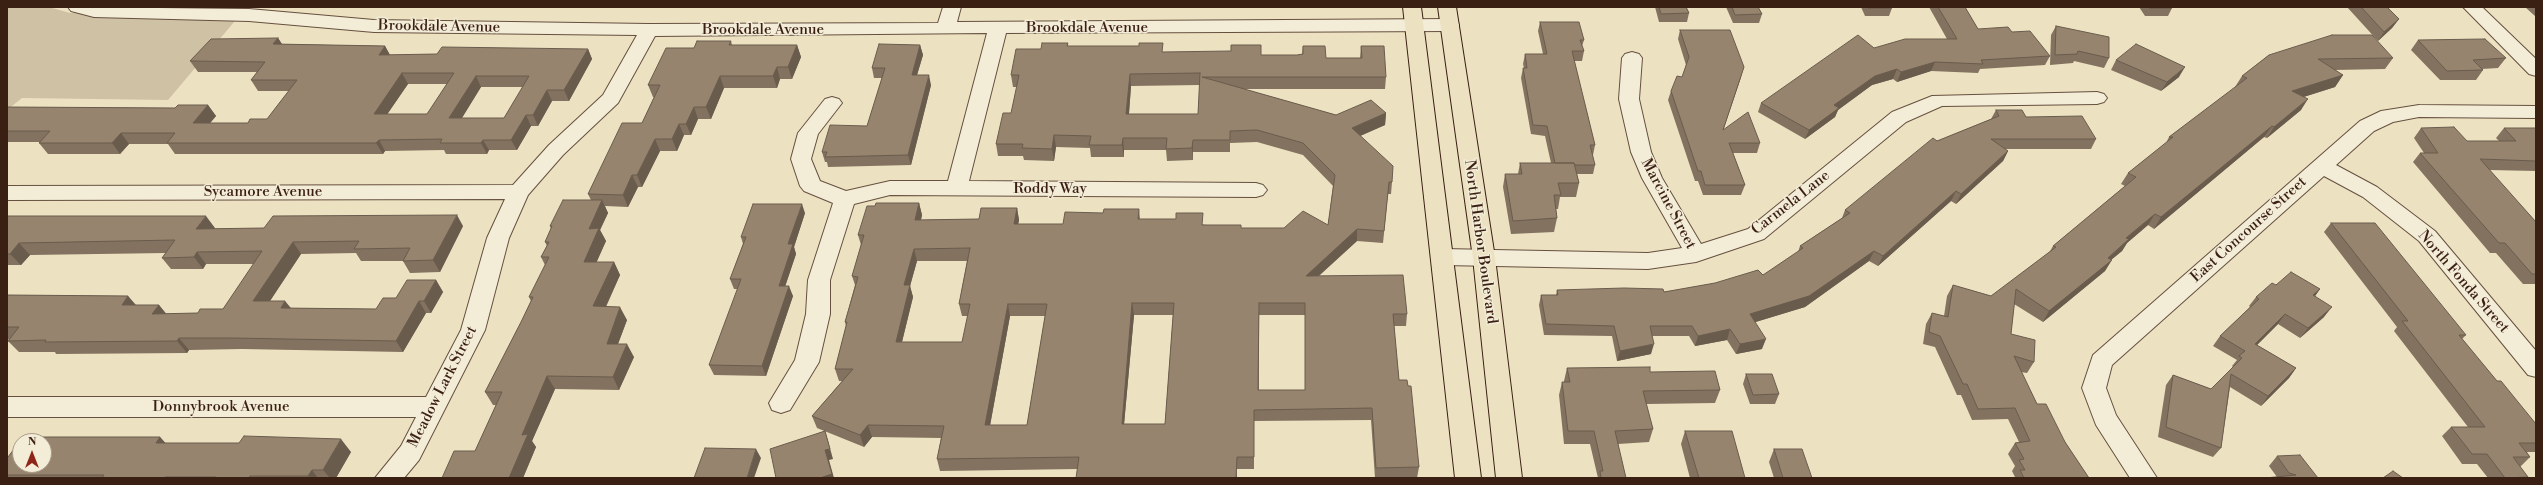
<!DOCTYPE html>
<style>
body{margin:0}
#map{position:relative;width:2543px;height:485px;overflow:hidden;background:#ece2c2;font-family:"Libre Bodoni",serif}
canvas{display:block}
.frame{position:absolute;inset:0;border:8px solid #3a1f13;pointer-events:none}
.north{position:absolute;left:12px;top:433px;width:40px;height:40px;box-sizing:border-box;background:#f3ecd7;border:1px solid #a99a89;border-radius:50%;rotate:0deg;font-size:11px;font-weight:700;line-height:16px;text-align:center;color:#3a1f13}
.north::after{content:'';display:block;margin:auto;width:14px;height:18px;background:#8f2418;clip-path:polygon(50% 0,100% 100%,50% 72%,0 100%)}
</style>
<div id="map">
<canvas width="2543" height="485"></canvas>
<div class="frame"></div>
<div class="north">N</div>
</div>
<script>
const ctx = document.querySelector('canvas').getContext('2d');
ctx.lineJoin = 'round';
function paint(path, color) {
  ctx.fillStyle = color;
  ctx.fill(path, 'evenodd');
}
function shape(rows) {
  const path = new Path2D();
  for (const r of rows) {
    path.moveTo(r[0], r[1]);
    for (let i = 2; i < r.length; i += 2) path.lineTo(r[i], r[i + 1]);
  }
  return path;
}
function stroke(path, color, width, dash) {
  ctx.strokeStyle = color;
  ctx.lineWidth = width;
  ctx.lineCap = dash ? 'butt' : 'round';
  ctx.setLineDash(dash || []);
  ctx.stroke(path);
}
function label(font, color, halo, rows, align = 'center') {
  ctx.font = font + ' "Libre Bodoni",serif';
  ctx.lineWidth = 3;
  ctx.setLineDash([]);
  ctx.textBaseline = 'middle';
  ctx.strokeStyle = halo;
  ctx.fillStyle = color;
  for (const [text, x, y, turn = 0] of rows) {
    ctx.save();
    ctx.translate(x, y);
    ctx.rotate((+turn || 0) * Math.PI / 180);
    ctx.textAlign = isNaN(turn) ? turn : align;
    if (halo) ctx.strokeText(text, 0, 0);
    ctx.fillText(text, 0, 0);
    ctx.restore();
  }
}
paint(shape([
 [7,7,49,7,70,13,240,15,168,100,22,98,7,110]
]), '#cec1a4');
const minor = shape([
 [68,7,249,9,374,20,649,24,938,23,943,7,961,7,957,22,1450,19,1457,21,1459,25,1457,29,1450,31,1006,33,969,181,1256,183,1263,185,1267,190,1263,195,1256,197,890,195,854,204,830,280,830,314,819,362,790,410,781,413,772,410,769,403,795,360,806,314,808,280,833,203,804,191,800,186,791,159,798,133,825,99,832,97,839,99,842,103,818,134,811,159,820,181,846,191,890,181,948,181,987,33,655,36,618,103,563,155,528,195,509,238,485,330,419,460,404,478,375,478,401,446,416,417,7,417,7,397,426,397,461,330,487,238,505,199,7,200,7,186,513,185,549,145,603,95,637,35,374,32,249,21,94,17,71,11,68,7],
 [2463,7,2482,7,2536,59,2536,76,2529,74,2463,7],
 [1632,52,1639,54,1642,58,1639,99,1651,152,1662,178,1701,244,1748,229,1892,112,1932,96,2097,92,2104,94,2107,98,2104,102,2097,104,1942,106,1906,122,1764,239,1696,262,1648,269,1443,265,1435,263,1432,257,1435,251,1443,249,1648,253,1682,248,1642,178,1631,152,1619,99,1622,58,1625,54,1632,52],
 [2419,105,2536,106,2536,118,2419,117,2393,122,2374,131,2336,165,2377,187,2435,231,2536,351,2536,377,2528,375,2419,241,2363,197,2324,176,2112,365,2106,388,2116,415,2157,478,2130,478,2096,425,2082,388,2093,355,2360,121,2381,111,2419,105]
]);
const major = shape([
 [1403,7,1421,7,1481,478,1455,478,1403,7],
 [1438,7,1456,7,1495,258,1522,478,1496,478,1473,258,1438,7]
]);
stroke(minor, '#66503f', 2);
stroke(major, '#3a1f13', 2);
paint(minor, '#f3ecd7');
paint(major, '#ece2c2');
paint(shape([
 [863,7,897,7,897,8,863,8],
 [1655,7,1686,7,1689,13,1687,22,1659,22],
 [1726,7,1758,7,1762,14,1759,23,1733,23],
 [1861,7,1892,7,1892,8,1889,16,1865,16],
 [1929,7,1965,7,1978,29,2012,32,2050,56,2045,65,1980,69,1978,73,1931,71,1897,82,1893,79,1872,85,1838,110,1835,117,1805,139,1758,112,1761,103,1874,48,1947,39],
 [2139,7,2171,7,2172,8,2168,16,2145,16],
 [2347,7,2387,7,2399,19,2392,28,2378,41],
 [2525,7,2536,7,2536,17],
 [1540,22,1584,40,1582,46,1584,51,1582,61,1574,61,1595,145,1593,155,1592,155,1595,165,1593,174,1577,174,1579,183,1576,197,1560,197,1558,209,1556,209,1557,218,1554,232,1511,234,1503,187,1505,174,1518,174,1520,163,1551,163,1545,136,1531,134,1521,78,1523,68,1524,68,1523,64,1525,54,1543,54,1538,31],
 [2056,26,2109,58,2104,68,2074,61,2073,63,2050,65,2051,35],
 [1680,30,1741,77,1723,130,1760,143,1757,153,1733,153,1745,185,1741,195,1703,195,1698,181,1695,181,1668,100,1671,91,1682,77,1686,65,1678,39],
 [278,38,282,44,385,46,390,55,437,54,588,49,592,59,569,101,552,101,538,126,531,126,517,150,489,150,487,154,446,154,444,150,385,151,383,154,175,154,168,144,129,144,120,154,48,154,39,143,39,142,7,142,7,107,175,108,208,105,216,116,210,123,248,123,267,119,289,91,258,91,251,80,257,72,198,72,190,61],
 [408,84,447,84,427,114,387,114],
 [481,87,523,87,504,118,462,118],
 [2418,40,2506,58,2498,68,2482,69,2483,70,2476,80,2440,80,2411,50],
 [731,41,732,45,797,45,801,57,792,79,780,79,777,88,724,88,711,119,698,119,691,135,684,135,677,151,660,151,642,187,638,187,628,207,605,206,608,213,600,230,606,241,596,262,614,262,620,275,606,307,627,320,618,344,634,357,619,390,555,389,532,441,536,447,523,478,442,478,475,451,496,405,493,405,485,392,521,322,531,301,529,297,545,265,541,257,547,246,545,242,551,229,550,226,591,200,588,194,642,123,654,97,653,97,648,85,694,48],
 [1068,43,1068,46,1163,52,1262,55,1297,55,1302,54,1303,46,1326,58,1360,58,1361,46,1386,77,1385,89,1244,89,1336,115,1386,113,1385,125,1360,136,1392,182,1391,194,1388,194,1383,243,1357,241,1319,276,1407,314,1406,326,1394,326,1399,380,1419,467,1417,478,1375,478,1371,420,1254,421,1254,469,1078,469,940,471,937,459,941,438,872,437,864,447,817,428,812,416,842,381,839,381,835,369,846,326,845,322,855,285,852,276,861,245,858,235,875,206,919,203,922,215,921,220,979,219,1017,208,1019,220,1018,224,1063,224,1140,219,1241,228,1284,228,1328,225,1333,186,1303,155,1257,142,1230,143,1230,152,1193,152,1193,160,1167,161,1166,150,1124,150,1124,157,1091,157,1090,148,1056,147,1054,161,1024,160,1023,156,998,156,996,144,1011,113,1017,87,1013,87,1011,75,1041,49],
 [1200,85,1198,114,1129,114,1131,86],
 [917,261,967,261,959,304,962,316,968,316,962,342,902,342,913,297,910,286],
 [1134,315,1173,315,1165,424,1124,424],
 [1259,315,1305,315,1305,390,1259,390],
 [1010,316,1045,316,1027,425,990,425],
 [920,45,923,55,917,75,931,85,911,165,828,167,827,162,825,162,822,152,867,126,882,78,874,78,872,68],
 [2269,55,2393,58,2385,69,2334,70,2343,75,2335,87,2303,97,2301,110,2267,138,2264,137,2154,229,2148,225,2127,243,2122,251,2111,260,2105,271,2043,322,2014,304,2011,334,2034,362,2027,373,2021,372,2037,404,2065,442,2089,478,2015,478,2015,477,2012,471,2015,466,2008,454,2015,443,2019,442,2008,419,1972,420,1961,395,1957,395,1935,347,1923,344,1926,324,1932,313,1944,316,1947,296,1953,285,1991,296,2049,253,2053,246,2125,186,2121,184,2128,173,2166,143,2169,137,2236,87,2235,87,2242,76],
 [2116,60,2179,77,2161,91,2111,70],
 [1996,110,2026,117,2096,139,2091,149,2005,149,2008,151,2003,161,1956,204,1951,201,1878,266,1869,261,1805,307,1755,322,1762,349,1736,354,1727,340,1695,346,1689,336,1652,336,1651,354,1617,361,1612,336,1544,335,1539,305,1541,295,1556,295,1557,290,1664,292,1763,275,1798,252,1800,246,1842,218,1845,210,1937,141,1991,119],
 [2421,128,2467,141,2499,141,2496,138,2504,128,2536,128,2536,171,2489,170,2536,222,2536,284,2523,284,2496,253,2490,253,2413,162,2420,153,2424,153,2414,138],
 [805,213,794,247,796,254,785,286,793,296,766,376,714,375,709,365,738,289,734,289,730,279,743,244,741,237],
 [7,216,215,228,214,229,463,226,440,272,410,273,403,261,361,261,356,253,301,254,270,301,285,301,291,308,376,309,396,298,436,280,443,292,431,313,426,313,403,352,242,349,189,350,187,353,56,354,55,352,19,352,8,341,9,339,7,339,7,295,128,296,136,305,159,305,166,314,198,313,223,309,254,264,206,264,203,269,171,269,162,258,166,253,30,255,21,265,7,265],
 [2331,223,2466,335,2462,339,2497,381,2536,424,2536,452,2527,452,2530,457,2520,467,2528,477,2528,478,2488,478,2477,464,2462,464,2442,436,2451,427,2468,427,2394,331,2397,327,2324,232],
 [2276,285,2320,289,2315,296,2324,317,2300,338,2278,324,2257,345,2296,368,2289,378,2261,406,2230,387,2221,448,2213,457,2158,437,2166,385,2173,375,2211,389,2233,367,2232,366,2237,360,2213,346,2220,336,2250,307,2249,306,2256,297],
 [1567,368,1650,372,1720,390,1715,403,1646,404,1653,429,1649,442,1618,444,1626,478,1598,478,1590,444,1564,444,1559,395,1562,382,1564,382,1564,381],
 [1746,374,1779,394,1775,404,1750,404,1743,384],
 [1685,431,1745,478,1690,478,1681,444],
 [160,437,165,443,351,452,336,478,7,478,7,457],
 [1774,449,1812,478,1774,478,1769,462],
 [2277,456,2318,478,2277,477,2269,466]
]), '#82725f');
paint(shape([
 [2399,19,2392,28,2378,41,2384,32],
 [278,38,285,49,273,44],
 [797,45,801,57,792,79,788,67],
 [920,45,923,55,914,85,912,75],
 [385,46,391,57,379,55],
 [588,49,592,59,569,101,564,90],
 [1935,62,1931,71,1897,82,1901,72],
 [777,67,780,79,777,88,773,76],
 [1744,67,1741,77,1720,140,1723,130],
 [2185,67,2179,77,2161,91,2167,82],
 [1897,69,1893,79,1872,85,1838,110,1835,117,1805,139,1809,130,1834,105,1875,76],
 [402,73,408,84,380,125,374,114],
 [1130,74,1131,86,1128,126,1126,114],
 [929,75,931,85,911,165,908,155],
 [2343,75,2335,87,2285,103,2292,91],
 [476,76,481,87,455,129,449,118],
 [720,76,724,88,711,119,706,107],
 [547,90,552,101,538,126,533,115],
 [2308,99,2301,110,2267,138,2274,127],
 [208,105,216,116,201,134,193,123],
 [694,107,698,119,691,135,686,124],
 [1386,113,1385,125,1351,140,1352,128],
 [526,115,531,126,517,150,511,140],
 [679,124,684,135,677,151,672,139],
 [2272,126,2264,137,2154,229,2161,217],
 [121,133,129,144,120,154,112,143],
 [1054,135,1056,147,1054,161,1052,149],
 [1123,138,1124,150,1124,157,1122,145],
 [655,139,660,151,642,187,637,175],
 [379,140,385,151,383,154,376,143],
 [483,140,489,150,487,154,481,143],
 [1193,140,1193,160,1192,148],
 [2008,151,2003,161,1956,204,1961,194],
 [632,175,638,187,628,207,623,195],
 [1956,191,1951,201,1878,266,1883,256],
 [602,200,608,213,600,230,606,241,591,275,584,262,589,229],
 [919,203,922,215,918,232,915,220],
 [802,204,805,213,794,247,796,254,782,296,779,286,788,244],
 [1017,208,1019,220,1016,236,1014,224],
 [1139,209,1140,221,1138,219],
 [2155,214,2148,225,2127,243,2122,251,2106,264,2112,260,2105,271,2043,322,2049,311,2108,258,2126,238],
 [457,215,463,226,440,272,433,260],
 [206,216,215,228,205,241,196,229],
 [1357,229,1357,241,1305,288,1306,276],
 [293,242,301,254,262,313,253,301],
 [19,243,30,255,21,265,10,254],
 [914,249,917,261,910,286,913,297,899,354,896,342,904,285],
 [1874,251,1869,261,1805,307,1746,325,1750,314],
 [197,252,206,264,203,269,194,257],
 [614,262,620,275,600,319,593,306],
 [436,280,443,292,431,313,424,301],
 [789,286,793,296,766,376,762,366],
 [2320,289,2313,299,2313,295],
 [128,296,138,308,122,305],
 [285,301,294,313,281,308],
 [419,301,426,313,403,352,396,341],
 [1132,303,1134,315,1123,436,1122,424],
 [1008,304,1010,316,988,437,985,425],
 [159,305,169,317,152,314],
 [620,307,627,320,613,357,607,344],
 [2332,307,2324,317,2300,338,2308,328],
 [2285,314,2278,324,2248,354,2255,344],
 [1730,329,1727,340,1695,346,1698,336],
 [179,338,189,350,187,353,177,341],
 [1766,339,1762,349,1736,354,1740,344],
 [627,344,634,357,619,390,613,377],
 [1654,344,1651,354,1617,361,1620,351],
 [2296,368,2289,378,2261,406,2268,396],
 [547,376,555,389,532,441,536,447,523,478,509,478,522,435],
 [868,425,872,437,864,447,860,435],
 [825,431,828,441,833,459,829,460,834,478,820,478,825,450],
 [160,437,172,450,156,443],
 [341,439,351,452,336,478,330,478,323,470],
 [756,449,761,458,754,478,747,478],
 [1237,457,1237,478,1236,478],
 [312,470,318,478,310,478,308,476]
]), '#6a5c4d');
const building = shape([
 [1659,7,1686,7,1689,13,1661,14,1659,7],
 [1732,7,1758,7,1762,14,1735,15,1732,7],
 [1868,7,1892,7,1892,8,1868,8,1868,7],
 [1938,7,1965,7,1978,29,2008,27,2012,32,2030,31,2050,56,1981,60,1983,64,1935,62,1901,72,1897,69,1875,76,1834,105,1839,108,1809,130,1761,103,1858,35,1874,48,1905,39,1957,39,1938,7],
 [2149,7,2171,7,2172,8,2149,8,2149,7],
 [2361,7,2387,7,2399,19,2384,32,2361,7],
 [1540,22,1579,22,1584,40,1580,40,1584,51,1572,51,1595,145,1590,145,1595,165,1575,165,1574,163,1555,163,1547,126,1533,125,1523,68,1527,68,1525,54,1547,54,1540,22],
 [2056,26,2109,37,2109,58,2078,51,2077,54,2055,55,2056,26],
 [1680,30,1730,30,1744,67,1723,130,1748,112,1760,143,1729,143,1745,185,1705,185,1701,171,1698,171,1671,91,1677,76,1682,77,1689,57,1680,30],
 [2332,35,2372,35,2393,58,2318,59,2343,75,2292,91,2308,99,2274,127,2272,126,2161,217,2155,214,2126,238,2129,239,2108,258,2112,260,2049,311,2016,289,2011,334,2035,340,2034,362,2014,356,2037,404,2046,404,2065,442,2089,478,2024,478,2020,470,2025,470,2019,460,2024,459,2015,443,2030,441,2015,408,1978,409,1967,384,1963,384,1940,336,1929,332,1932,313,1948,317,1953,285,1991,296,2056,247,2053,246,2136,177,2128,173,2173,137,2169,137,2247,78,2242,76,2269,55,2332,35],
 [278,38,273,44,385,46,379,55,437,54,442,47,588,49,564,90,547,90,533,115,526,115,511,140,483,140,481,143,440,143,442,139,379,140,376,143,167,143,175,133,121,133,112,143,39,143,50,131,7,131,7,107,175,108,178,105,208,105,193,123,248,123,250,119,267,119,297,80,251,80,265,62,190,61,211,39,278,38],
 [402,73,454,73,427,114,374,114,402,73],
 [476,76,529,76,504,118,449,118,476,76],
 [2485,39,2506,58,2473,60,2483,70,2447,71,2418,40,2485,39],
 [697,41,731,41,729,45,797,45,788,67,777,67,773,76,720,76,706,107,694,107,686,124,679,124,672,139,655,139,637,175,632,175,623,195,588,194,622,123,642,123,660,85,648,85,666,48,694,48,697,41],
 [1042,43,1068,43,1067,46,1139,46,1139,43,1163,43,1162,52,1231,51,1231,45,1261,45,1261,55,1297,55,1303,54,1303,46,1325,46,1326,58,1362,58,1361,46,1384,46,1386,77,1202,77,1336,115,1371,100,1386,113,1352,128,1393,166,1392,182,1389,182,1384,231,1357,229,1306,276,1403,275,1407,314,1393,314,1399,380,1407,380,1408,386,1411,386,1419,467,1376,468,1372,408,1254,410,1254,457,1237,457,1236,478,1076,478,1079,457,937,459,944,426,868,425,860,435,812,416,853,369,835,369,847,322,845,322,858,277,852,276,864,235,858,235,867,206,875,206,876,203,919,203,915,220,979,219,981,208,1017,208,1014,224,1063,224,1065,212,1103,213,1104,209,1139,209,1138,219,1176,219,1176,213,1203,213,1202,225,1241,225,1241,228,1284,228,1303,211,1328,225,1335,175,1303,143,1257,130,1230,131,1230,140,1193,140,1192,148,1166,149,1167,138,1123,138,1122,145,1089,145,1091,136,1054,135,1052,149,1022,148,1023,144,996,144,1003,113,1011,113,1014,99,1019,75,1011,75,1016,49,1041,49,1042,43],
 [1200,73,1198,114,1126,114,1130,74,1200,73],
 [970,248,959,304,970,304,962,342,896,342,910,285,904,285,914,249,970,248],
 [1132,303,1174,303,1165,424,1122,424,1132,303],
 [1259,303,1305,303,1305,390,1258,390,1259,303],
 [1008,304,1047,304,1027,425,985,425,1008,304],
 [879,44,920,45,912,75,929,75,908,155,825,157,827,152,822,152,830,125,867,126,885,68,872,68,879,44],
 [2136,44,2185,67,2167,82,2116,60,2136,44],
 [1996,110,2022,110,2026,117,2082,116,2096,139,1991,139,2008,151,1961,194,1956,191,1883,256,1874,251,1809,296,1750,314,1766,339,1740,344,1730,329,1698,336,1692,326,1650,326,1654,344,1620,351,1614,326,1546,324,1541,295,1558,295,1557,290,1624,288,1663,289,1664,292,1715,283,1758,270,1763,275,1803,248,1800,246,1850,213,1845,210,1933,138,1937,141,1999,116,1996,110],
 [2454,127,2467,141,2516,141,2504,128,2536,128,2536,161,2480,159,2536,222,2536,274,2532,274,2505,243,2499,243,2420,153,2438,153,2421,128,2454,127],
 [1520,163,1574,163,1579,183,1558,183,1561,195,1554,195,1557,218,1513,221,1505,174,1522,174,1520,163],
 [563,200,602,200,589,229,599,228,584,262,614,262,593,306,620,307,607,344,627,344,613,377,547,376,522,435,528,434,509,478,442,478,454,451,475,451,502,392,485,392,521,322,533,297,529,297,549,257,541,257,549,242,545,242,552,226,550,226,563,200],
 [753,204,802,204,788,244,793,244,779,286,789,286,762,366,709,365,741,279,730,279,746,237,741,237,753,204],
 [457,215,433,260,403,261,410,248,354,249,359,241,293,242,253,301,285,301,281,308,376,309,383,298,396,298,407,280,436,280,424,301,419,301,396,341,233,338,179,338,177,341,45,342,46,340,8,341,19,327,7,327,7,295,128,296,122,305,159,305,152,314,198,313,200,309,223,309,262,251,197,252,194,257,162,258,175,240,19,243,10,254,7,254,7,216,206,216,196,229,264,228,273,216,457,215],
 [2331,223,2375,223,2466,335,2459,335,2497,381,2501,381,2536,424,2536,443,2519,443,2530,457,2513,457,2528,477,2505,478,2487,454,2472,454,2451,427,2485,427,2402,321,2408,321,2331,223],
 [2291,272,2320,289,2313,295,2332,307,2308,328,2285,314,2255,344,2296,368,2268,396,2231,374,2221,448,2166,427,2173,375,2211,389,2242,358,2239,356,2245,351,2220,336,2259,299,2256,297,2272,283,2276,285,2291,272],
 [1650,367,1650,372,1715,371,1720,390,1643,391,1653,429,1615,431,1626,478,1601,478,1600,471,1603,471,1594,431,1568,431,1562,382,1570,382,1567,368,1650,367],
 [1746,374,1772,374,1779,394,1753,395,1746,374],
 [825,431,830,449,825,450,832,474,820,478,776,478,770,449,825,431],
 [1685,431,1732,431,1745,478,1699,478,1685,431],
 [244,436,341,439,323,470,312,470,308,476,250,476,248,478,216,478,216,477,165,477,164,478,102,478,104,475,7,475,7,457,8,457,23,437,160,437,156,443,239,443,244,436],
 [20,441,44,441,44,465,20,465,20,441],
 [705,448,756,449,747,478,694,478,705,448],
 [1774,449,1802,449,1812,478,1783,478,1774,449],
 [2300,455,2318,478,2265,478,2296,475,2289,473,2277,456,2300,455],
 [2393,471,2403,478,2383,478,2393,471]
]);
paint(building, '#97846e');
stroke(building, '#6a5c4d', 1);
label('15px', '#3a1f13', '#f3ecd7', [
 ["Brookdale Avenue",439,27,1],
 ["Brookdale Avenue",1087,28],
 ["Brookdale Avenue",763,30],
 ["Roddy Way",1050,189],
 ["Sycamore Avenue",263,192],
 ["Carmela Lane",1791,203,-38],
 ["Marcine Street",1668,204,62],
 ["East Concourse Street",2249,230,-42],
 ["North Harbor Boulevard",1480,242,82],
 ["North Fonda Street",2463,282,49],
 ["Meadow Lark Street",443,387,-63],
 ["Donnybrook Avenue",221,407]
]);
</script>
